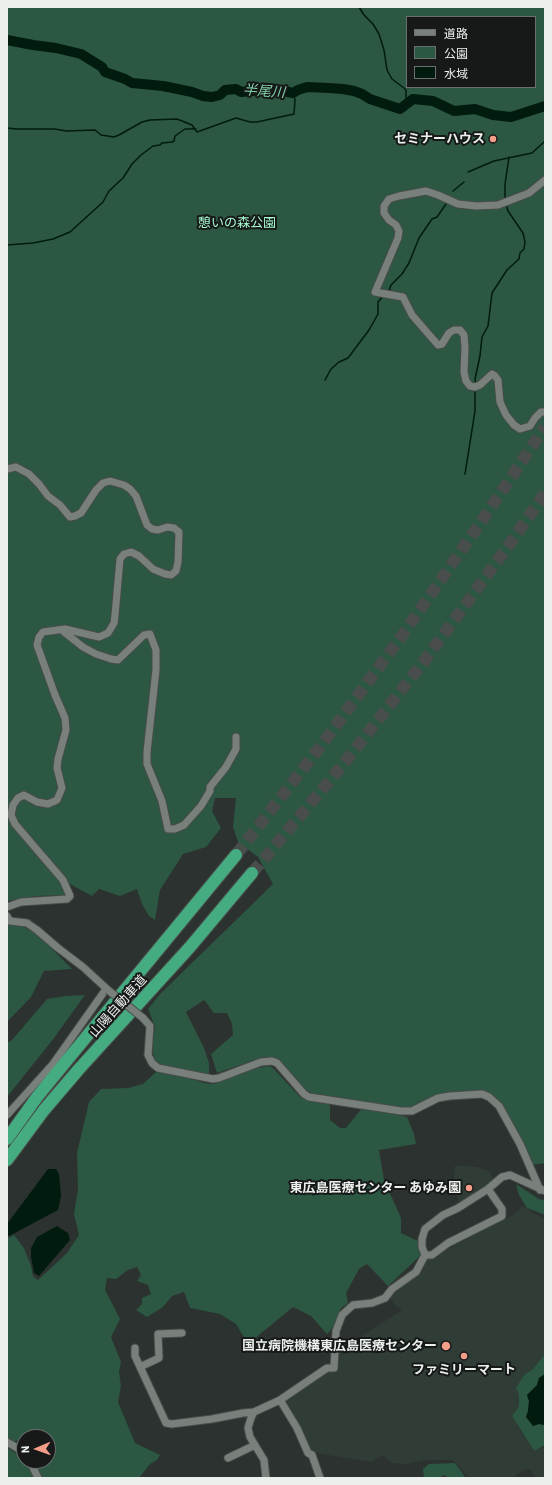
<!DOCTYPE html>
<meta charset="utf-8">
<style>
body{margin:0}
#map{position:relative;width:552px;height:1485px;overflow:hidden;background:#2c322f;font-family:Barlow,"Noto Sans JP",sans-serif}
canvas{display:block}
.frame{position:absolute;inset:0;border:8px solid #ebf0ed;pointer-events:none}
.legend{position:absolute;left:406px;top:16px;width:130px;height:72px;box-sizing:border-box;background:#161917;border:1px solid #6b6f6d;margin:0;padding:5px 7px;list-style:none;font-size:12px;color:#ebf0ed}
.legend li{display:flex;align-items:center;gap:8px;height:20px}
.legend b{width:20px;border:1px solid #6b6f6d}
.north{position:absolute;left:16px;top:1429px;width:40px;height:40px;box-sizing:border-box;background:#161917;border:1px solid #6b6f6d;border-radius:50%;rotate:268deg;font-size:11px;font-weight:700;line-height:16px;text-align:center;color:#ebf0ed}
.north::after{content:'';display:block;margin:auto;width:14px;height:18px;background:#f49e89;clip-path:polygon(50% 0,100% 100%,50% 72%,0 100%)}
</style>
<div id="map">
<canvas width="552" height="1485"></canvas>
<div class="frame"></div>
<ul class="legend">
<li><b style="height:5px;background:#79807c"></b>道路</li>
<li><b style="height:11px;background:#2b5743"></b>公園</li>
<li><b style="height:11px;background:#011b0f"></b>水域</li>
</ul>
<div class="north">N</div>
</div>
<script>
const ctx = document.querySelector('canvas').getContext('2d');
ctx.lineJoin = 'round';
function paint(path, color) {
  ctx.fillStyle = color;
  ctx.fill(path, 'evenodd');
}
function shape(rows) {
  const path = new Path2D();
  for (const r of rows) {
    path.moveTo(r[0], r[1]);
    for (let i = 2; i < r.length; i += 2) path.lineTo(r[i], r[i + 1]);
  }
  return path;
}
function stroke(path, color, width, dash) {
  ctx.strokeStyle = color;
  ctx.lineWidth = width;
  ctx.lineCap = dash ? 'butt' : 'round';
  ctx.setLineDash(dash || []);
  ctx.stroke(path);
}
function label(font, color, halo, rows, align = 'center') {
  ctx.font = font + ' Barlow,"Noto Sans JP",sans-serif';
  ctx.lineWidth = 4;
  ctx.setLineDash([]);
  ctx.textBaseline = 'middle';
  ctx.strokeStyle = halo;
  ctx.fillStyle = color;
  for (const [text, x, y, turn = 0] of rows) {
    ctx.save();
    ctx.translate(x, y);
    ctx.rotate((+turn || 0) * Math.PI / 180);
    ctx.textAlign = isNaN(turn) ? turn : align;
    if (halo) ctx.strokeText(text, 0, 0);
    ctx.fillText(text, 0, 0);
    ctx.restore();
  }
}
paint(shape([
 [455,1166,465,1166,477,1167,489,1171,494,1181,460,1203,455,1192,453,1183],
 [523,1206,533,1213,545,1219,545,1354,533,1369,524,1375,519,1395,518,1408,512,1416,533,1451,545,1446,545,1477,536,1478,530,1469,526,1469,512,1478,469,1478,453,1460,426,1460,407,1464,392,1463,383,1455,372,1462,309,1452,283,1400,327,1369,332,1370,333,1355,402,1310,395,1305,390,1297,421,1271,420,1268,426,1260,515,1214]
]), '#303d36');
paint(shape([
 [7,7,545,7,545,1163,530,1165,497,1102,491,1093,454,1092,442,1095,409,1109,314,1094,305,1090,278,1059,263,1057,217,1073,211,1054,233,1035,232,1024,227,1013,214,1013,204,1000,186,1012,204,1048,209,1063,209,1074,161,1065,155,1060,152,1048,155,1027,148,1009,160,994,273,884,258,857,238,842,233,827,236,798,215,798,212,811,221,828,206,847,183,854,178,862,160,890,155,920,149,916,142,904,137,889,120,896,99,889,92,896,70,884,64,895,37,896,7,901],
 [407,17,535,17,535,87,407,87],
 [7,923,10,925,21,925,38,935,72,969,44,971,31,997,7,1022],
 [85,995,54,1038,7,1097,7,1043,12,1040,47,999,65,996],
 [270,1066,274,1069,300,1097,305,1099,330,1105,330,1120,340,1128,346,1128,362,1108,407,1117,414,1134,416,1144,379,1150,384,1180,401,1218,401,1233,418,1241,420,1256,388,1286,367,1264,359,1269,346,1293,348,1303,341,1308,334,1326,327,1334,311,1316,293,1307,248,1344,236,1324,220,1314,190,1308,184,1292,172,1296,163,1307,147,1317,136,1310,142,1304,142,1298,151,1294,148,1285,137,1281,141,1275,137,1267,128,1270,116,1279,107,1278,105,1290,120,1319,111,1337,121,1362,119,1372,121,1386,118,1402,135,1443,160,1455,157,1460,150,1464,139,1478,41,1478,33,1461,48,1461,48,1437,24,1437,24,1446,19,1440,12,1442,7,1440,7,1237,8,1238,14,1235,24,1248,31,1266,33,1276,38,1280,67,1253,79,1235,74,1214,78,1189,77,1153,89,1102,101,1089,128,1088,143,1084,156,1072,192,1079,204,1083,214,1084,251,1069],
 [516,1184,539,1199,545,1200,545,1215,527,1208,519,1195],
 [545,1354,545,1374,539,1378,537,1385,527,1395,529,1401,528,1411,526,1417,539,1424,545,1425,545,1445,534,1451,512,1416,518,1408,519,1403,519,1395,516,1388,524,1375,533,1369],
 [7,1448,24,1458,24,1461,26,1461,34,1478,7,1478],
 [455,1463,466,1478,450,1478,444,1475,439,1478,424,1478,423,1469,429,1464]
]), '#2b5743');
paint(shape([
 [48,1169,56,1169,59,1174,61,1196,58,1210,9,1236,7,1234,7,1224],
 [57,1226,68,1233,70,1240,39,1276,34,1273,31,1257,31,1248,37,1237],
 [545,1374,545,1425,539,1424,533,1426,526,1417,528,1411,529,1401,527,1395,537,1385,539,1378]
]), '#011b0f');
stroke(shape([
 [359,7,364,15,373,24,379,34,384,50,387,70,392,79,404,88,406,90,406,101,409,101],
 [7,128,17,129,54,129,67,131,95,130,101,135,114,137,119,135,142,122,150,120,177,119,192,125,197,132,236,118,250,122,257,122,294,114,295,100,293,93],
 [468,172,494,161,532,153,545,141],
 [453,191,464,182],
 [505,200,505,184,509,157],
 [7,245,33,243,53,239,70,232,103,202,109,191,123,178,132,164,141,155,153,146,160,145,162,143,172,142,174,141,175,136,185,129,196,129],
 [389,291,391,285,402,274,409,263,419,238,432,219,437,217,446,204],
 [325,380,331,369,339,362,348,358,369,330,378,314,378,302,383,296],
 [476,385,475,379,480,356,482,337,488,326,492,293,507,270,519,259,520,253,524,249,525,242,523,233,508,211,506,204],
 [465,474,475,411,475,389]
]), '#011b0f', 1.5);
stroke(shape([
 [7,40,33,45,56,48,81,54,102,67,105,72,125,79,132,83,163,86,192,92,203,96,212,97,220,95,225,90,236,89,241,92,274,89,293,93,298,90,307,87,329,88,343,89,354,91,362,94,370,99,400,109,413,99,433,101,454,111,475,109,493,115,511,117,545,106]
]), '#011b0f', 10);
stroke(shape([
 [236,855,320,747,401,637,481,522,545,427],
 [252,873,341,767,425,660,509,545,545,493]
]), '#494e4c', 12, [12, 6]);
const minor = shape([
 [545,180,529,193,498,205,476,206,458,204,438,195,426,191,399,196,389,199,384,206,384,213,389,220,396,225,399,231,398,238,375,292,403,297,412,315,438,345,442,344,449,333,454,330,460,330,464,335,465,348,464,372,466,381,470,386,475,387,480,385,492,374,495,376,498,380,500,402,506,415,514,425,520,429,530,426,535,418,541,412,545,412],
 [7,469,16,467,29,474,39,484,48,496,60,505,70,517,75,516,81,513,96,490,103,483,110,481,124,485,130,489,136,496,147,525,152,529,158,530,167,527,174,528,179,532,178,562,176,571,171,575,165,574,153,569,139,556,131,552,124,554,120,559,115,615,114,623,108,633,99,637,65,629,43,632,39,637,37,645,55,695,65,718,66,730,58,759,57,768,62,788,57,800,48,804,37,802,24,795,18,798,13,805,11,815,15,824,63,880,70,896,67,899,21,902,7,907],
 [65,629,64,632,83,647,96,654,111,659,118,660,144,635,150,634,156,650,156,670,147,752,147,764,162,801,168,829,175,829,184,825,201,806,210,791,210,787,226,767,236,749,236,737],
 [7,916,10,921,27,923,37,930,58,948,83,967,108,990],
 [143,1018,150,1026,148,1055,152,1063,158,1068,213,1079,219,1078,261,1062,272,1061,277,1063,304,1094,309,1097,401,1111,412,1111,438,1098,450,1096,482,1094,489,1097,499,1106,520,1144,540,1190],
 [7,1115,53,1064,106,989],
 [425,1255,432,1255,448,1243,502,1216,502,1209,488,1189],
 [135,1348,135,1356,166,1423,172,1424,212,1419,243,1413,254,1412,280,1400,327,1368,334,1368,336,1331,342,1315,353,1305,372,1303,385,1298,392,1289,416,1272,425,1255,422,1247,422,1239,425,1229,443,1215,458,1208,488,1189,502,1177,510,1175,545,1191],
 [140,1367,159,1358,158,1334,182,1333],
 [280,1400,297,1428,308,1453,312,1455,320,1478],
 [254,1412,251,1418,248,1428,250,1437,264,1460,266,1478],
 [7,1442,24,1452],
 [228,1458,255,1445],
 [30,1461,38,1478]
]);
const motorway = shape([
 [7,1139,37,1097,68,1059,236,855],
 [7,1160,44,1110,79,1069,190,947,252,873]
]);
stroke(minor, '#484d4a', 9);
stroke(motorway, '#484d4a', 14);
stroke(minor, '#79807c', 7);
stroke(motorway, '#45ab80', 12);
const minorBridge = shape([
 [108,990,143,1018]
]);
stroke(minorBridge, '#484d4a', 9, []);
stroke(minorBridge, '#79807c', 7);
for (const [x, y, r, color] of [
 [493,139,4,"#f49e89"],
 [469,1188,4,"#f49e89"],
 [446,1346,5,"#f49e89"],
 [464,1356,4,"#f49e89"]
]) {
  const dot = new Path2D();
  dot.arc(x, y, r, 0, 2 * Math.PI);
  ctx.fillStyle = color;
  ctx.fill(dot);
  stroke(dot, '#161917', 1.5);
}
label('bold 13px', '#ebf0ed', '#161917', [
 ["セミナーハウス",485,139],
 ["東広島医療センター あゆみ園",461,1188],
 ["国立病院機構東広島医療センター",437,1346],
 ["ファミリーマート",464,1370,"center"]
], 'right');
label('13px', '#a5f9d0', '#161917', [
 ["憩いの森公園",237,223]
]);
label('13px', '#ebf0ed', '#161917', [
 ["山陽自動車道",118,1006,-48]
]);
label('italic 14px', '#80d3ab', '#161917', [
 ["半尾川",264,91,4]
]);
</script>
